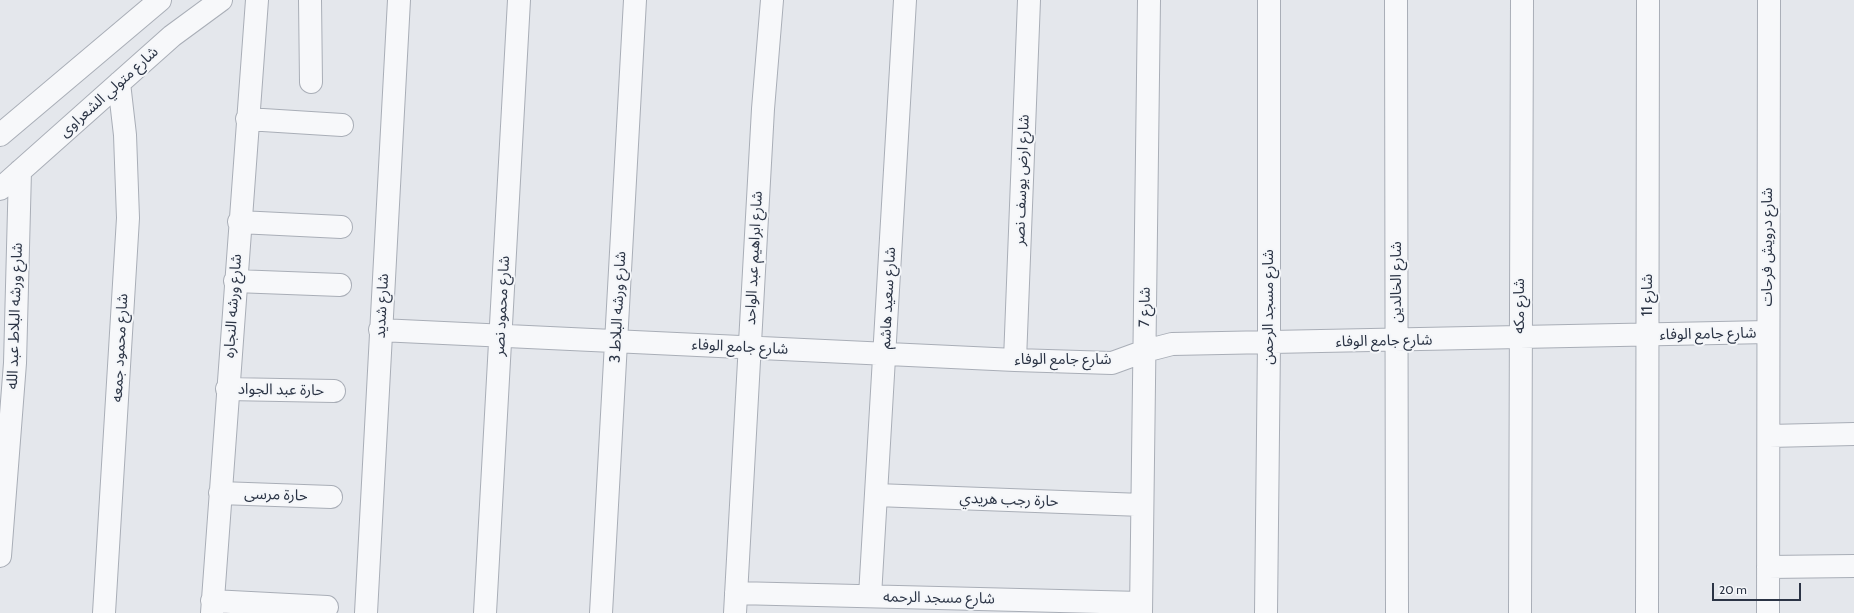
<!DOCTYPE html>
<meta charset="utf-8">
<style>
body{margin:0}
#map{position:relative;width:1854px;height:613px;overflow:hidden;background:#e4e7ec;font-family:Cabin,sans-serif}
canvas{display:block}
.scale{position:absolute;left:1712px;top:583px;width:89px;height:18px;box-sizing:border-box;border:2px solid #2b3445;border-top:0;padding-left:5px;font-size:12px;line-height:14px;white-space:nowrap;color:#2b3445;-webkit-text-stroke:3px #f4f6f9;paint-order:stroke}
</style>
<div id="map">
<canvas width="1854" height="613"></canvas>
<div class="scale">20 m</div>
</div>
<script>
const ctx = document.querySelector('canvas').getContext('2d');
ctx.lineJoin = 'round';
function shape(rows) {
  const path = new Path2D();
  for (const r of rows) {
    path.moveTo(r[0], r[1]);
    for (let i = 2; i < r.length; i += 2) path.lineTo(r[i], r[i + 1]);
  }
  return path;
}
function stroke(path, color, width, dash) {
  ctx.strokeStyle = color;
  ctx.lineWidth = width;
  ctx.lineCap = dash ? 'butt' : 'round';
  ctx.setLineDash(dash || []);
  ctx.stroke(path);
}
function label(font, color, halo, rows, align = 'center') {
  ctx.font = font + ' Cabin,"Noto Sans Arabic",sans-serif';
  ctx.lineWidth = 4;
  ctx.setLineDash([]);
  ctx.textBaseline = 'middle';
  ctx.strokeStyle = halo;
  ctx.fillStyle = color;
  for (const [text, x, y, turn = 0] of rows) {
    ctx.save();
    ctx.translate(x, y);
    ctx.rotate((+turn || 0) * Math.PI / 180);
    ctx.textAlign = isNaN(turn) ? turn : align;
    if (halo) ctx.strokeText(text, 0, 0);
    ctx.fillText(text, 0, 0);
    ctx.restore();
  }
}
const minor = shape([
 [310,0,311,82],
 [1396,0,1397,613],
 [247,119,342,125],
 [0,135,160,0],
 [0,189,172,36,221,0],
 [239,222,341,227],
 [235,281,340,285],
 [380,330,1015,360,1112,363,1145,351,1172,344,1768,332],
 [1015,360,1029,0],
 [227,389,334,391],
 [1769,436,1854,434],
 [220,493,331,497],
 [876,495,1142,505],
 [0,556,15,363,20,171],
 [1768,567,1854,566],
 [736,593,1141,603],
 [870,596,905,0],
 [212,601,327,607],
 [104,613,128,218,125,135,119,83],
 [212,613,257,0],
 [366,613,399,0],
 [485,613,519,0],
 [601,613,635,0],
 [735,613,763,109,772,0],
 [1141,613,1149,0],
 [1266,613,1269,343,1269,0],
 [1520,613,1522,0],
 [1647,613,1648,0],
 [1768,613,1769,0]
]);
stroke(minor, '#a9aeb7', 24);
stroke(minor, '#f7f8fa', 22);
label('15px', '#2b3445', '#f4f6f9', [
 ["شارع متولي الشعراوى",109,92,-42],
 ["شارع ارض يوسف نصر",1022,180,-88],
 ["شارع درويش فرحات",1768,247,-90],
 ["شارع ابراهيم عبد الواحد",754,258,-87],
 ["شارع الخالدين",1397,282,-90],
 ["شارع 11",1648,295,-90],
 ["شارع سعيد هاشم",888,298,-87],
 ["شارع ورشه النجاره",233,306,-86],
 ["شارع شديد",382,306,-87],
 ["شارع محمود نصر",502,306,-87],
 ["شارع مكه",1520,306,-90],
 ["شارع ورشه البلاط 3",618,307,-87],
 ["شارع 7",1145,307,-89],
 ["شارع مسجد الرحمن",1269,307,-90],
 ["شارع ورشه البلاط عبد الله",15,316,-88],
 ["شارع جامع الوفاء",1708,334,-1],
 ["شارع جامع الوفاء",1384,341,-1],
 ["شارع جامع الوفاء",740,347,3],
 ["شارع محمود جمعه",120,348,-87],
 ["شارع جامع الوفاء",1063,360],
 ["حارة عبد الجواد",281,390,1],
 ["حارة مرسى",276,495,2],
 ["حارة رجب هريدي",1009,500,2],
 ["شارع مسجد الرحمه",939,598,1]
]);
</script>
